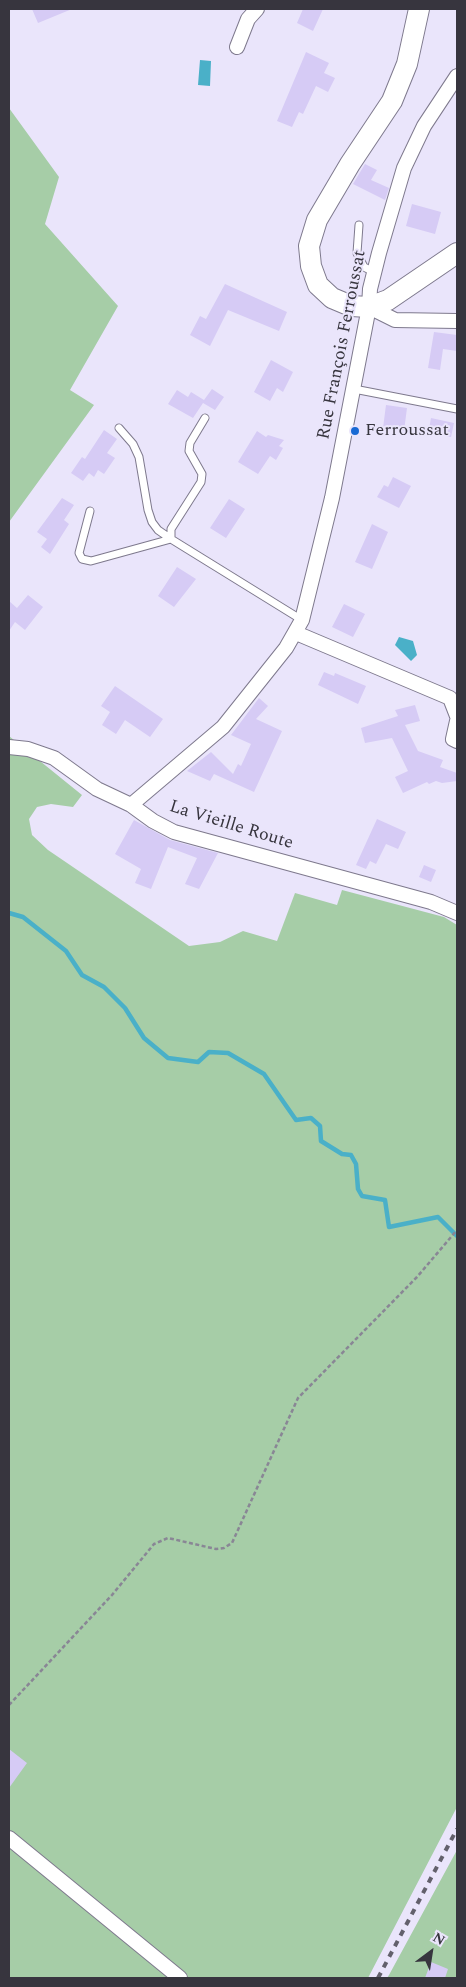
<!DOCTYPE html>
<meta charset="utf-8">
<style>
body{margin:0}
#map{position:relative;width:466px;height:1987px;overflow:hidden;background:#eae5fb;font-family:Spectral,serif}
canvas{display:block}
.frame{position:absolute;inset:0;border:10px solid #37353e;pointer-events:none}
.north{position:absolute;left:406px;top:1927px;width:50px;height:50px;-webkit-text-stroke:4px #eae5fb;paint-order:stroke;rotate:31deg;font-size:14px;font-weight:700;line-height:20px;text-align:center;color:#37353e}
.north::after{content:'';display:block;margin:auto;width:18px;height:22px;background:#37353e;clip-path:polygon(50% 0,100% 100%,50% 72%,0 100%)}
</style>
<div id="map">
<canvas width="466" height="1987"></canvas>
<div class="frame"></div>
<div class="north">N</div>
</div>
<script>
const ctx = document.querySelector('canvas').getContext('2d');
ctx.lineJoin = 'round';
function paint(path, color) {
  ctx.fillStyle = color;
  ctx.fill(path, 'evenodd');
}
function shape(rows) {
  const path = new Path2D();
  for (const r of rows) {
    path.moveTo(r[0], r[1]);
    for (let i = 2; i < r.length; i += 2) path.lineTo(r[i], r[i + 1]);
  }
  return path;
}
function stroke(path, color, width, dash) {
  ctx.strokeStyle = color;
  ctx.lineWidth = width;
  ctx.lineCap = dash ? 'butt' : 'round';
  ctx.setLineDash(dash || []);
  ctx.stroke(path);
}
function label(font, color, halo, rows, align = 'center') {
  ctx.font = font + ' Spectral,serif';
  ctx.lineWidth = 4;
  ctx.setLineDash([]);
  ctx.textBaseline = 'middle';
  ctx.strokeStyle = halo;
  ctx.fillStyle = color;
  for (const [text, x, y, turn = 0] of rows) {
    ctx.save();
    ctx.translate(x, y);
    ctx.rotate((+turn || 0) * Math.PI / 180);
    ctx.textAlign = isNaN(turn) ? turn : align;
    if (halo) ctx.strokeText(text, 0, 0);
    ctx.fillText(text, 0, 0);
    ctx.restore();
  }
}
paint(shape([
 [9,108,59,177,45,224,118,306,70,390,94,405,9,522],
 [9,736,82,795,73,807,51,804,37,807,29,819,32,835,48,850,189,946,220,942,243,931,277,941,295,893,337,905,342,890,444,917,457,925,457,1807,368,1978,9,1978],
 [457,1850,457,1978,387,1978,389,1975]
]), '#a6cda7');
paint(shape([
 [200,60,211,61,210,86,198,85],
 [399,637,413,641,417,655,411,661,395,645]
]), '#4ab0c8');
stroke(shape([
 [9,913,23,917,66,951,82,975,104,987,125,1008,144,1038,168,1058,198,1062,209,1052,228,1053,264,1074,296,1120,311,1118,320,1126,321,1141,342,1154,351,1155,356,1164,358,1189,362,1196,385,1200,389,1227,438,1217,457,1236]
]), '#4ab0c8', 4.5);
paint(shape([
 [32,9,72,9,38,23],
 [303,9,323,9,313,31,297,23],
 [306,52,329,63,324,73,335,78,328,92,316,86,303,114,299,112,292,127,277,121],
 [365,164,377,170,371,180,389,188,385,200,353,184],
 [412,204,441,212,435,234,406,226],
 [225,284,287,312,279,331,228,310,210,346,190,335,200,316,206,319],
 [434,332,457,335,457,351,443,349,440,370,428,368],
 [271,360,293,372,283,392,277,388,270,401,254,392],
 [212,389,224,397,215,410,203,403,193,418,168,404,177,390,188,397,191,392,204,400],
 [386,405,407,408,404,431,383,428],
 [431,418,454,423,451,437,435,434,435,430,429,429],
 [104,430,117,439,107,453,115,458,104,474,98,470,94,477,89,473,83,481,71,473,82,457,85,459],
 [257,431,266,437,268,435,284,440,279,446,283,448,276,460,270,456,258,474,238,462],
 [393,477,411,486,399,508,377,497,384,485,388,487],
 [62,498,74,505,64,520,69,524,50,554,41,547,47,539,37,532],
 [229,499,245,509,226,538,210,528],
 [372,524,388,532,372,569,355,562],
 [177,567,196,579,174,607,158,596],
 [28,595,43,607,25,630,15,622,9,631,9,601,17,608],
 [344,604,365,614,353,637,332,627],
 [324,672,334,676,335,673,366,686,358,704,318,685],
 [115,686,163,719,150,737,125,720,116,734,102,725,110,712,101,706],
 [259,698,268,706,256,719,282,731,254,792,214,774,210,781,187,771,211,752,233,774,238,764,241,766,251,744,231,735],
 [415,705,420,721,405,725,418,751,443,760,440,767,457,773,457,781,442,783,436,781,429,784,427,782,403,793,395,777,408,771,392,738,365,743,361,728,398,716,395,710],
 [377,819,406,832,398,849,386,844,376,864,370,861,366,869,356,865],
 [134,820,170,840,218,853,199,889,185,884,197,858,168,847,151,889,135,883,141,869,115,854],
 [424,865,436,870,431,882,419,877],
 [9,1749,27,1763,9,1788],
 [431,1962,448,1969,445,1978,425,1978]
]), '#d6cbf5');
const service = shape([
 [359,225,357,253,364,267,374,272],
 [354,389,457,409],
 [119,428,133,444,139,457,148,510,152,522,158,530,171,539],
 [90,511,79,553,82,559,91,561,171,539,302,620],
 [171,539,171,529,201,482,202,474,189,451,190,443,205,418]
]);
const minor = shape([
 [237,47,248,19,257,9],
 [369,307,395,320,457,321],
 [296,633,450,698,457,716],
 [457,721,453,739,457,741],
 [9,747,28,749,54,758,97,789,131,805,153,821,174,832,431,902,457,913],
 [131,805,223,727,286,648,302,620,332,498,369,307,370,289,379,253,404,168,424,126,457,76],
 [9,1838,180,1978]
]);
const secondary = shape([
 [419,9,407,64,392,101,350,164,317,220,309,246,311,266,318,285,332,298,351,306,369,307,388,300,457,253]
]);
stroke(service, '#7e798d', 9);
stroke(minor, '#7e798d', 16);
stroke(secondary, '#7e798d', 22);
stroke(shape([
 [9,1705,112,1595,154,1544,168,1538,216,1549,224,1548,232,1543,298,1398,417,1277,457,1230]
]), '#898695', 2.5, [4, 2.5]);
stroke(service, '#fff', 7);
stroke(minor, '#fff', 14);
stroke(secondary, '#fff', 20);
stroke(shape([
 [378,1978,457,1829]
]), '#63606c', 4, [6, 6]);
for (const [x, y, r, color] of [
 [355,431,5,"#196ad4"]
]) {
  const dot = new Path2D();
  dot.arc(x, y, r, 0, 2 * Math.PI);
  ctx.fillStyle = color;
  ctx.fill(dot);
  stroke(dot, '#eae5fb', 2);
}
label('18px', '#37353e', '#eae5fb', [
 ["Rue François Ferroussat",343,345,-79],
 ["La Vieille Route",231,826,17]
]);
label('18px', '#37353e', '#eae5fb', [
 ["Ferroussat",365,431]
], 'left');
</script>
